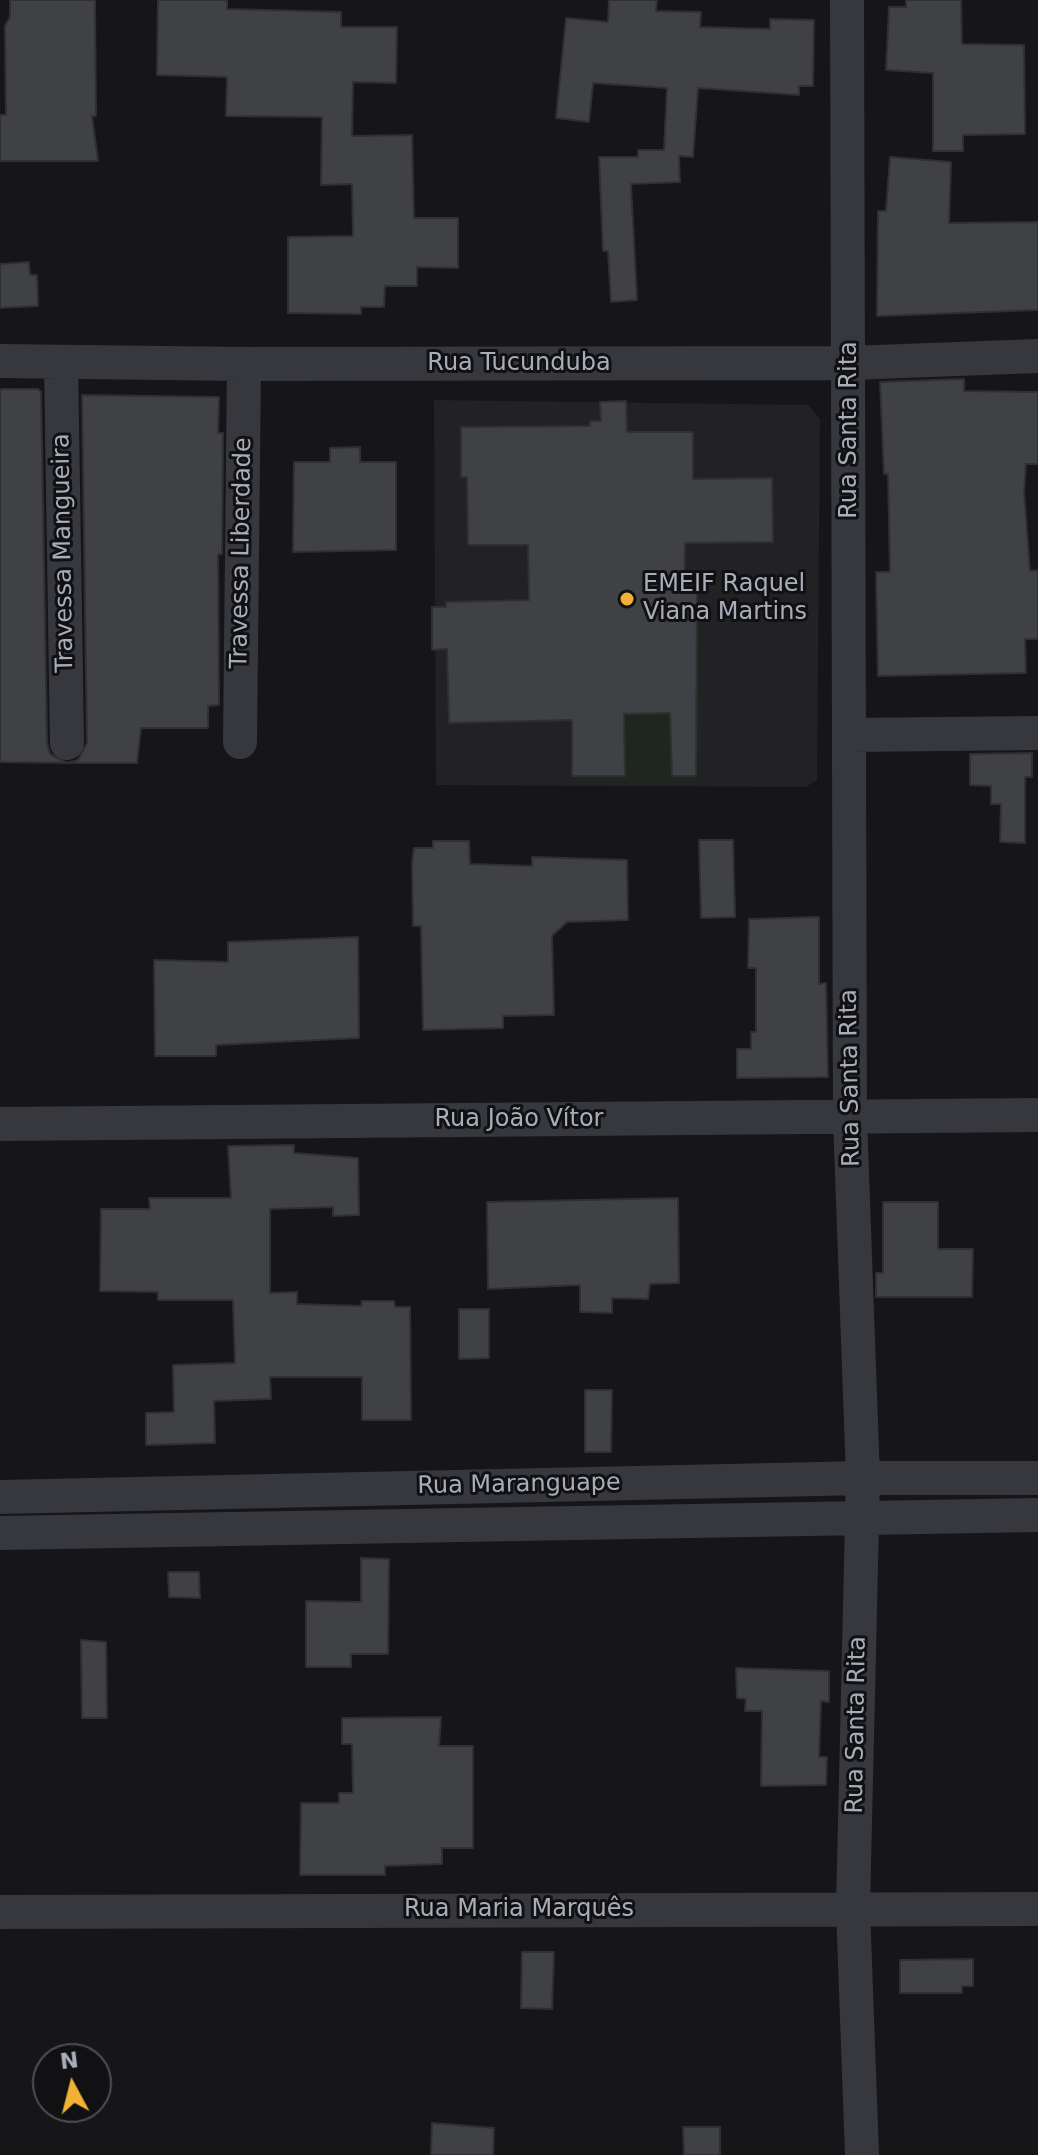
<!DOCTYPE html>
<meta charset="utf-8">
<style>
body{margin:0}
#map{position:relative;width:1038px;height:2155px;overflow:hidden;background:#161618;font-family:"DejaVu Sans",sans-serif}
canvas{display:block}
.north{position:absolute;left:32px;top:2043px;width:80px;height:80px;box-sizing:border-box;background:#111113;border:2px solid #4d4f55;border-radius:50%;rotate:353deg;font-size:22px;font-weight:700;line-height:32px;text-align:center;color:#a8adb8}
.north::after{content:'';display:block;margin:auto;width:28px;height:36px;background:#f2b134;clip-path:polygon(50% 0,100% 100%,50% 72%,0 100%)}
</style>
<div id="map">
<canvas width="1038" height="2155"></canvas>
<div class="north">N</div>
</div>
<script>
const ctx = document.querySelector('canvas').getContext('2d');
ctx.lineJoin = 'round';
function paint(path, color) {
  ctx.fillStyle = color;
  ctx.fill(path, 'evenodd');
}
function shape(rows) {
  const path = new Path2D();
  for (const r of rows) {
    path.moveTo(r[0], r[1]);
    for (let i = 2; i < r.length; i += 2) path.lineTo(r[i], r[i + 1]);
  }
  return path;
}
function stroke(path, color, width, dash) {
  ctx.strokeStyle = color;
  ctx.lineWidth = width;
  ctx.lineCap = dash ? 'butt' : 'round';
  ctx.setLineDash(dash || []);
  ctx.stroke(path);
}
function label(font, color, halo, rows, align = 'center') {
  ctx.font = font + ' "DejaVu Sans",sans-serif';
  ctx.lineWidth = 6;
  ctx.setLineDash([]);
  ctx.textBaseline = 'middle';
  ctx.strokeStyle = halo;
  ctx.fillStyle = color;
  for (const [text, x, y, turn = 0] of rows) {
    ctx.save();
    ctx.translate(x, y);
    ctx.rotate((+turn || 0) * Math.PI / 180);
    ctx.textAlign = isNaN(turn) ? turn : align;
    if (halo) ctx.strokeText(text, 0, 0);
    ctx.fillText(text, 0, 0);
    ctx.restore();
  }
}
paint(shape([
 [434,400,808,405,820,419,817,780,806,787,436,785]
]), '#222225');
paint(shape([
 [577,606,701,607,700,781,576,781]
]), '#1e261f');
const building = shape([
 [10,0,95,0,96,116,92,116,98,161,0,161,0,115,6,115,5,26,10,17,10,0],
 [158,0,227,0,227,9,341,12,341,27,397,27,396,83,353,82,352,136,412,135,414,218,458,218,458,268,417,267,417,286,385,286,384,307,361,307,361,314,288,313,288,237,353,236,352,184,321,185,322,117,226,116,227,77,157,75,158,0],
 [609,0,657,0,656,11,701,12,700,27,770,29,770,19,814,20,813,86,799,86,799,95,698,88,693,157,679,156,680,182,631,184,637,300,611,302,608,251,603,251,599,157,638,157,638,150,664,150,667,88,593,83,589,122,556,118,566,18,608,22,609,0],
 [906,0,961,0,962,44,1024,45,1025,134,963,135,963,151,933,151,933,73,886,70,889,7,906,7,906,0],
 [890,157,951,162,949,223,1038,222,1038,310,877,316,878,211,886,211,890,157],
 [29,262,30,275,37,275,38,306,0,308,0,264,29,262],
 [964,379,964,391,1038,392,1038,464,1026,464,1024,491,1030,571,1038,570,1038,639,1025,639,1026,673,878,676,876,572,890,572,888,474,884,474,880,382,964,379],
 [0,389,38,389,41,392,47,743,50,754,67,763,78,760,87,743,82,395,219,397,218,433,223,433,222,554,218,554,219,705,208,706,208,728,141,728,137,763,78,763,0,762,0,389],
 [626,401,627,432,693,432,693,479,772,478,773,542,685,543,684,593,697,593,696,776,672,776,670,713,624,714,625,776,572,776,572,720,449,723,447,649,432,650,432,607,446,607,446,602,529,600,528,545,468,545,467,477,461,477,461,427,590,426,590,421,601,421,600,402,626,401],
 [360,447,360,462,396,462,396,550,293,552,294,462,330,462,330,448,360,447],
 [1032,753,1032,777,1025,777,1025,843,1000,842,1001,804,991,804,991,786,970,785,970,754,1032,753],
 [699,840,733,840,735,917,701,918,699,840],
 [433,841,469,841,470,864,532,866,532,857,627,860,628,920,567,922,552,936,554,1015,503,1016,503,1028,423,1030,421,926,413,926,412,863,414,848,433,848,433,841],
 [819,917,819,984,826,983,828,1077,737,1078,737,1049,751,1049,751,1032,756,1032,756,968,748,968,749,919,819,917],
 [358,937,359,1038,216,1045,216,1056,155,1056,154,960,228,962,228,942,358,937],
 [294,1145,294,1153,358,1158,359,1215,333,1216,333,1207,270,1209,270,1293,297,1292,297,1304,361,1306,362,1301,394,1301,395,1307,410,1307,411,1420,362,1420,362,1377,270,1377,271,1399,214,1401,215,1443,146,1445,146,1413,174,1412,173,1365,235,1363,233,1300,158,1300,158,1292,100,1291,101,1209,150,1209,149,1198,231,1198,228,1146,294,1145],
 [678,1198,679,1283,650,1284,648,1299,612,1298,612,1313,580,1312,580,1285,488,1289,487,1202,678,1198],
 [883,1202,938,1202,938,1249,973,1249,972,1297,876,1297,876,1273,883,1273,883,1202],
 [459,1309,489,1309,489,1358,459,1359,459,1309],
 [585,1390,612,1390,611,1452,585,1452,585,1390],
 [361,1558,389,1559,388,1654,351,1654,351,1667,306,1667,306,1601,361,1602,361,1558],
 [168,1572,199,1572,200,1598,169,1597,168,1572],
 [81,1640,106,1642,107,1718,82,1718,81,1640],
 [736,1668,829,1671,829,1702,821,1701,819,1757,827,1757,826,1785,761,1786,762,1711,745,1711,746,1699,737,1698,736,1668],
 [441,1717,439,1746,473,1746,473,1848,442,1848,442,1864,385,1866,385,1875,300,1875,301,1803,339,1803,339,1793,353,1793,352,1744,342,1744,342,1718,441,1717],
 [522,1952,554,1952,552,2009,521,2008,522,1952],
 [973,1959,973,1986,962,1986,962,1993,900,1993,900,1960,973,1959],
 [432,2123,494,2128,493,2155,431,2155,432,2123],
 [683,2127,720,2127,720,2155,684,2155,683,2127]
]);
paint(building, '#404145');
stroke(building, '#303034', 2);
stroke(shape([
 [847,0,850,1118,863,1478,853,1908,862,2155],
 [0,361,244,364,850,363,1038,356],
 [61,362,67,743],
 [849,735,1038,733],
 [240,742,244,364],
 [0,1124,1038,1115],
 [0,1497,863,1478,1038,1478],
 [0,1533,1038,1515],
 [0,1912,1038,1909]
]), '#37383d', 34);
for (const [x, y, r, color] of [
 [627,599,8,"#f2b134"]
]) {
  const dot = new Path2D();
  dot.arc(x, y, r, 0, 2 * Math.PI);
  ctx.fillStyle = color;
  ctx.fill(dot);
  stroke(dot, '#111113', 3);
}
label('24px', '#a8adb8', '#111113', [
 ["Rua Tucunduba",519,364],
 ["Rua Santa Rita",850,430,-90],
 ["Travessa Mangueira",64,553,-91],
 ["Travessa Liberdade",242,553,-89],
 ["Rua Santa Rita",851,1078,-91],
 ["Rua João Vítor",519,1120],
 ["Rua Maranguape",519,1485,-1],
 ["Rua Santa Rita",857,1725,-89],
 ["Rua Maria Marquês",519,1910]
]);
label('24px', '#a8adb8', '#111113', [
 ["EMEIF Raquel",643,585],
 ["Viana Martins",643,613]
], 'left');
</script>
